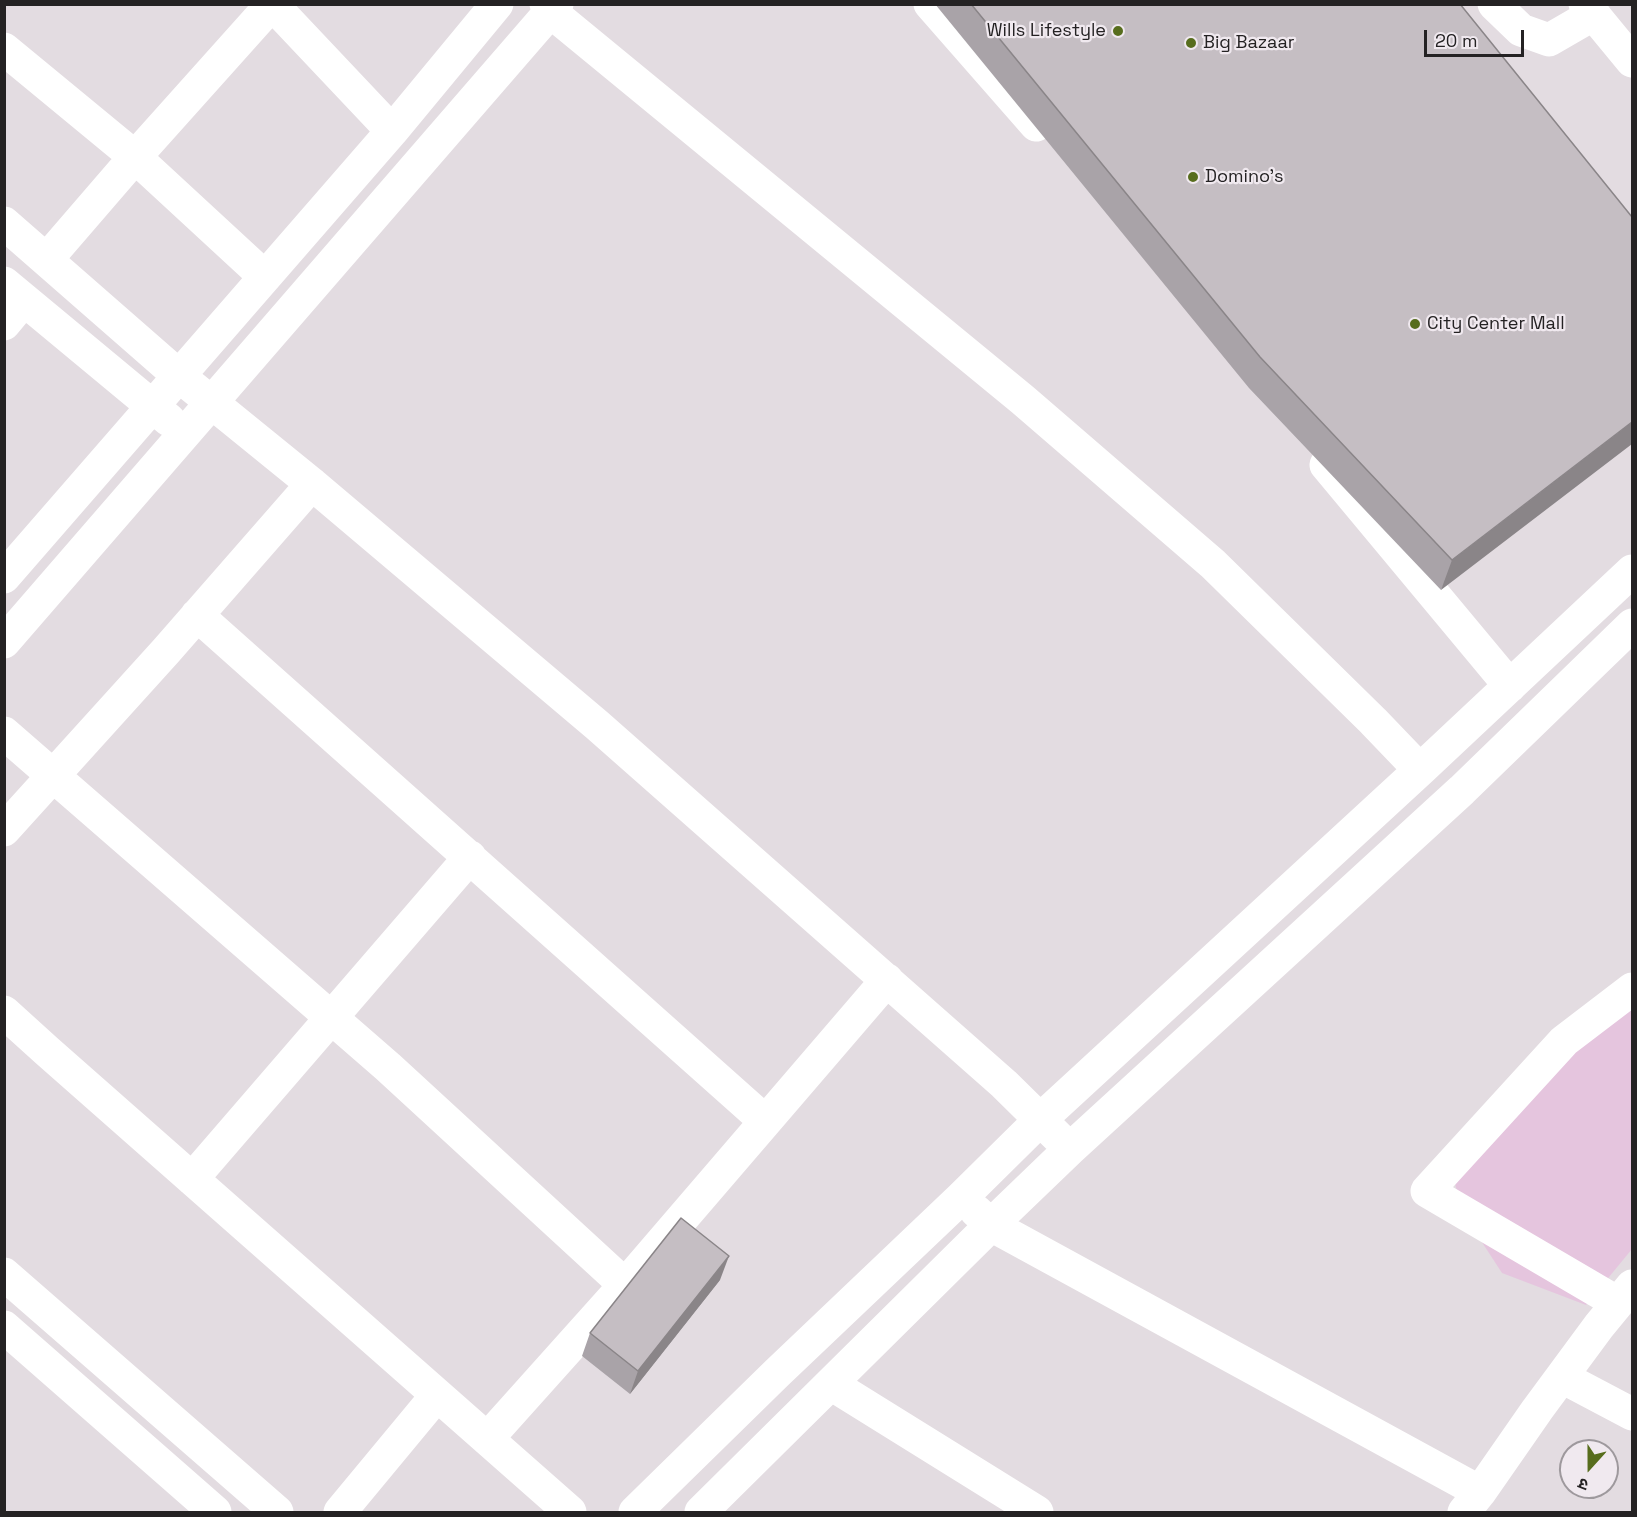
<!DOCTYPE html>
<meta charset="utf-8">
<style>
body{margin:0}
#map{position:relative;width:1637px;height:1517px;overflow:hidden;background:#e3dce1;font-family:"Space Grotesk","Noto Sans Devanagari",sans-serif}
canvas{display:block}
.frame{position:absolute;inset:0;border:6px solid #242223;pointer-events:none}
.north{position:absolute;left:1559px;top:1439px;width:60px;height:60px;box-sizing:border-box;background:#f0e9ef;border:2px solid #9e999d;border-radius:50%;rotate:201deg;font-size:16px;font-weight:700;line-height:24px;text-align:center;color:#242223}
.north::after{content:'';display:block;margin:auto;width:21px;height:27px;background:#576d1d;clip-path:polygon(50% 0,100% 100%,50% 72%,0 100%)}
.scale{position:absolute;left:1424px;top:30px;width:100px;height:27px;box-sizing:border-box;border:3px solid #242223;border-top:0;padding-left:8px;font-size:18px;line-height:21px;white-space:nowrap;color:#242223;-webkit-text-stroke:4px #f0e9ef;paint-order:stroke}
</style>
<div id="map">
<canvas width="1637" height="1517"></canvas>
<div class="frame"></div>
<div class="north">उ</div>
<div class="scale">20 m</div>
</div>
<script>
const ctx = document.querySelector('canvas').getContext('2d');
ctx.lineJoin = 'round';
function paint(path, color) {
  ctx.fillStyle = color;
  ctx.fill(path, 'evenodd');
}
function shape(rows) {
  const path = new Path2D();
  for (const r of rows) {
    path.moveTo(r[0], r[1]);
    for (let i = 2; i < r.length; i += 2) path.lineTo(r[i], r[i + 1]);
  }
  return path;
}
function stroke(path, color, width, dash) {
  ctx.strokeStyle = color;
  ctx.lineWidth = width;
  ctx.lineCap = dash ? 'butt' : 'round';
  ctx.setLineDash(dash || []);
  ctx.stroke(path);
}
function label(font, color, halo, rows, align = 'center') {
  ctx.font = font + ' "Space Grotesk",sans-serif';
  ctx.lineWidth = 4.5;
  ctx.setLineDash([]);
  ctx.textBaseline = 'middle';
  ctx.strokeStyle = halo;
  ctx.fillStyle = color;
  for (const [text, x, y, turn = 0] of rows) {
    ctx.save();
    ctx.translate(x, y);
    ctx.rotate((+turn || 0) * Math.PI / 180);
    ctx.textAlign = isNaN(turn) ? turn : align;
    if (halo) ctx.strokeText(text, 0, 0);
    ctx.fillText(text, 0, 0);
    ctx.restore();
  }
}
paint(shape([
 [1632,996,1632,1249,1586,1305,1502,1273,1461,1210,1448,1151]
]), '#e5c5de');
stroke(shape([
 [272,4,392,131],
 [546,4,551,12,1023,400,1213,564,1373,721,1420,770],
 [930,4,1036,125],
 [1494,4,1521,30,1549,40,1594,14],
 [1585,4,1632,61],
 [4,49,135,157,265,277],
 [4,223,179,376,312,484,597,725,1004,1084,1070,1149],
 [47,259,135,157,272,4],
 [4,283,169,420],
 [4,324,24,300],
 [1326,465,1510,686],
 [4,577,392,131,497,4],
 [197,615,765,1121],
 [4,642,557,4],
 [4,733,388,1067,625,1285],
 [4,830,166,651,312,484],
 [4,1012,47,1051,570,1512],
 [192,1179,470,857],
 [976,1211,991,1225,1480,1492],
 [4,1274,277,1512],
 [1618,1303,1427,1191,1564,1041,1632,989],
 [4,1327,215,1512],
 [1562,1377,1632,1414],
 [831,1384,1037,1512],
 [487,1439,625,1285,887,980],
 [340,1512,437,1395],
 [635,1512,777,1373,961,1198,1041,1119,1420,770,1632,571],
 [701,1512,991,1225,1070,1149,1462,790,1632,625],
 [1464,1512,1480,1492,1537,1410,1599,1326,1632,1286]
]), '#fff', 33);
paint(shape([
 [935,4,1460,4,1632,217,1441,590,1249,388],
 [720,1280,630,1394,582,1356,590,1333]
]), '#a9a3a8');
paint(shape([
 [1632,422,1632,444,1441,590,1452,560],
 [729,1256,720,1280,630,1394,638,1371]
]), '#8a8588');
const building = shape([
 [971,4,1460,4,1632,217,1632,422,1452,560,1260,357,971,4],
 [681,1218,729,1256,638,1371,590,1333,681,1218]
]);
paint(building, '#c5bec3');
stroke(building, '#8a8588', 1.5);
for (const [x, y, r, color] of [
 [1118,31,6,"#576d1d"],
 [1191,43,6,"#576d1d"],
 [1193,177,6,"#576d1d"],
 [1415,324,6,"#576d1d"]
]) {
  const dot = new Path2D();
  dot.arc(x, y, r, 0, 2 * Math.PI);
  ctx.fillStyle = color;
  ctx.fill(dot);
  stroke(dot, '#f0e9ef', 2);
}
label('18px', '#242223', '#f0e9ef', [
 ["Wills Lifestyle",1106,31,"right"],
 ["Big Bazaar",1203,43],
 ["Domino's",1205,177],
 ["City Center Mall",1427,324]
], 'left');
</script>
